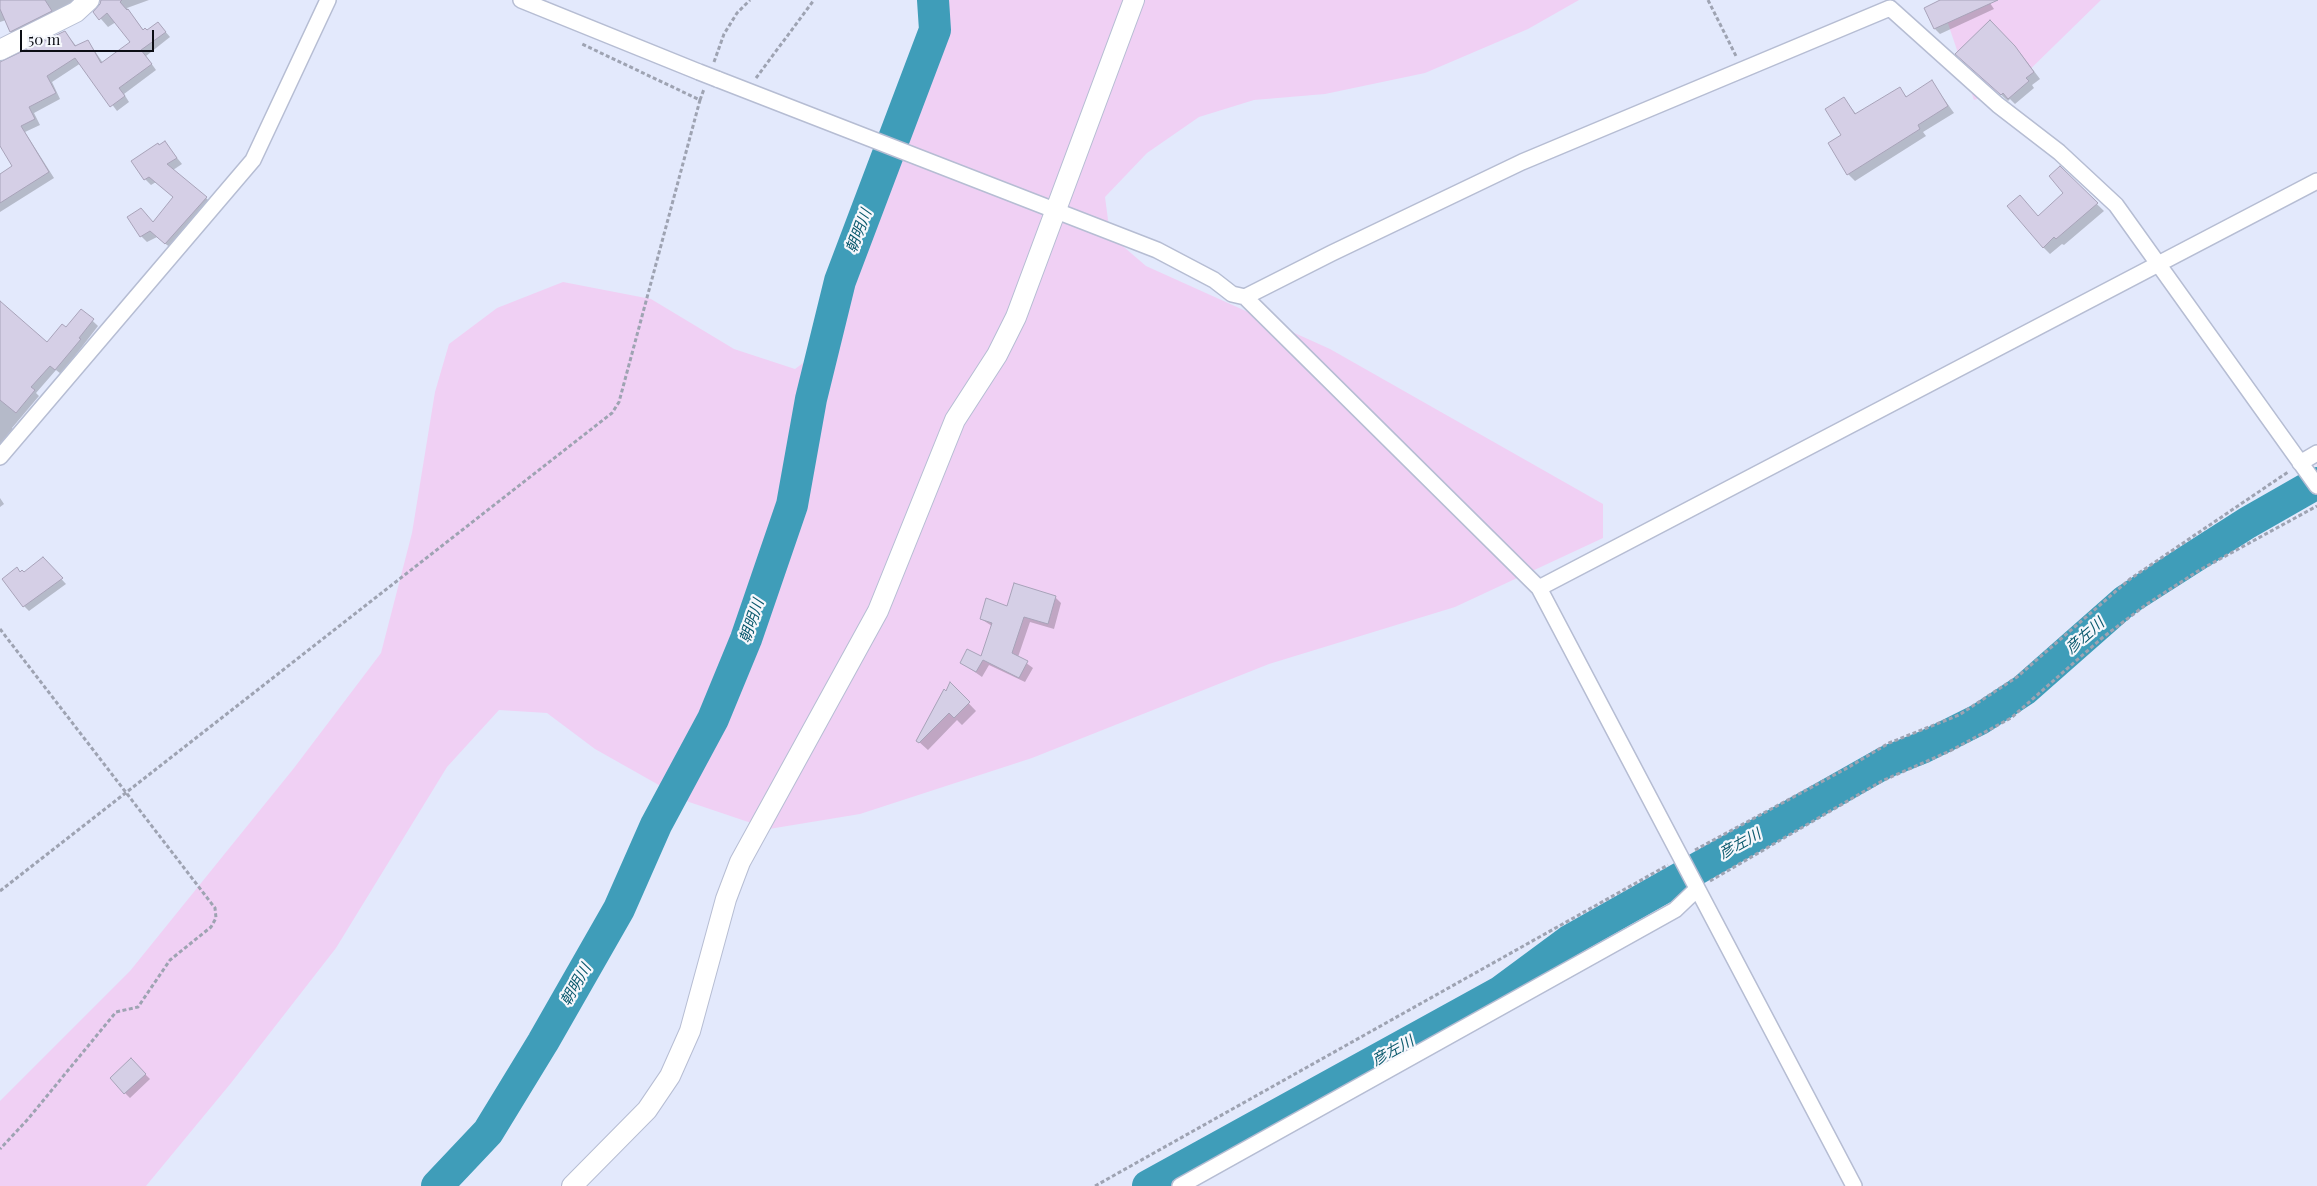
<!DOCTYPE html>
<meta charset="utf-8">
<style>
body{margin:0}
#map{position:relative;width:2317px;height:1186px;overflow:hidden;background:#e3e9fc;font-family:"Playfair Display",serif}
canvas{display:block}
.scale{position:absolute;left:20px;top:30px;width:134px;height:22px;box-sizing:border-box;border:2px solid #0c0e15;border-top:0;padding-left:6px;font-size:15px;line-height:18px;white-space:nowrap;color:#0c0e15;-webkit-text-stroke:4px #f5f7fc;paint-order:stroke}
</style>
<div id="map">
<canvas width="2317" height="1186"></canvas>
<div class="scale">50 m</div>
</div>
<script>
const ctx = document.querySelector('canvas').getContext('2d');
ctx.lineJoin = 'round';
function paint(path, color) {
  ctx.fillStyle = color;
  ctx.fill(path, 'evenodd');
}
function shape(rows) {
  const path = new Path2D();
  for (const r of rows) {
    path.moveTo(r[0], r[1]);
    for (let i = 2; i < r.length; i += 2) path.lineTo(r[i], r[i + 1]);
  }
  return path;
}
function stroke(path, color, width, dash) {
  ctx.strokeStyle = color;
  ctx.lineWidth = width;
  ctx.lineCap = dash ? 'butt' : 'round';
  ctx.setLineDash(dash || []);
  ctx.stroke(path);
}
function label(font, color, halo, rows, align = 'center') {
  ctx.font = font + ' "Playfair Display","Noto Sans JP",serif';
  ctx.lineWidth = 4.5;
  ctx.setLineDash([]);
  ctx.textBaseline = 'middle';
  ctx.strokeStyle = halo;
  ctx.fillStyle = color;
  for (const [text, x, y, turn = 0] of rows) {
    ctx.save();
    ctx.translate(x, y);
    ctx.rotate((+turn || 0) * Math.PI / 180);
    ctx.textAlign = isNaN(turn) ? turn : align;
    if (halo) ctx.strokeText(text, 0, 0);
    ctx.fillText(text, 0, 0);
    ctx.restore();
  }
}
paint(shape([
 [946,0,1579,0,1528,29,1425,73,1325,94,1254,100,1199,117,1147,153,1105,197,1110,235,1146,266,1330,349,1603,504,1603,538,1455,607,1269,664,1032,758,860,814,769,829,689,802,595,749,547,713,499,710,447,767,336,948,231,1083,146,1186,0,1186,0,1101,130,971,294,768,381,653,412,533,435,392,449,344,497,308,563,282,651,299,734,349,795,369,823,348,861,264,873,199],
 [1940,0,2101,0,2012,87,1974,100]
]), '#f0d0f4');
paint(shape([
 [0,0,75,0,16,37,11,31,6,20,0,22],
 [102,0,149,0,127,8,144,31,147,31,158,23,170,37,146,56,156,70,124,94,129,102,117,111,81,63,52,82,60,99,34,113,40,125,25,132,54,178,0,212,0,175,13,166,2,146,0,147,0,62,6,62,65,32,77,47,88,41,103,63,131,42,116,22,108,27,95,12],
 [1943,0,1988,0,1994,9,1940,34,1935,29,1925,8],
 [1990,22,2021,54,2040,79,2032,85,2034,88,2015,104,2010,99,2008,101,1963,60],
 [1932,82,1954,113,1923,132,1926,136,1855,181,1848,174,1830,144,1843,136,1843,98,1857,115,1899,89,1907,97],
 [165,143,182,164,173,170,213,204,172,249,157,237,147,242,141,236,174,198,156,182,151,185,145,179,160,147],
 [2060,168,2104,211,2064,245,2062,244,2050,254,2043,247,2039,217,2065,193],
 [0,302,47,344,66,329,81,310,98,326,61,374,56,370,36,393,39,396,12,428,15,431,0,448],
 [0,498,4,504,0,507],
 [42,558,66,584,29,611,24,606,24,573],
 [1055,597,1061,603,1054,629,1030,622,1018,657,1033,668,1025,682,989,665,982,677,962,663,982,658,992,626,981,619,1008,607],
 [951,685,976,711,962,725,957,720,928,750,918,741],
 [131,1060,150,1079,130,1098,125,1093]
]), '#0003');
stroke(shape([
 [437,1186,488,1132,543,1042,619,909,656,825,713,719,746,639,792,505,811,399,840,281,935,30,933,0],
 [1148,1186,1500,992,1569,941,1886,762,1924,747,1980,719,2024,690,2125,601,2247,523,2317,483]
]), '#3f9db9', 32);
const building = shape([
 [0,0,45,0,52,11,10,32,0,9,0,0],
 [101,0,122,0,120,2,127,10,128,9,143,30,145,28,147,30,158,22,166,32,141,50,152,64,119,88,125,96,110,107,75,58,47,76,56,93,29,107,35,119,21,126,49,172,0,203,0,174,12,166,0,146,0,62,65,31,75,46,88,40,101,63,130,42,107,13,99,20,93,12,100,4,101,0],
 [1940,0,1998,0,1934,29,1924,8,1940,0],
 [1990,20,2015,46,2034,72,2026,78,2029,81,2008,99,2003,93,2001,95,1955,54,1990,20],
 [1932,80,1948,106,1918,125,1920,129,1847,175,1828,143,1841,135,1825,109,1844,97,1855,114,1900,87,1906,97,1932,80],
 [165,141,177,158,167,164,207,197,165,244,150,231,140,237,127,217,141,208,153,222,173,197,149,177,144,180,131,161,158,143,159,145,165,141],
 [2060,166,2098,203,2056,239,2054,237,2043,248,2007,206,2020,195,2038,216,2063,193,2049,176,2060,166],
 [0,301,47,342,62,324,66,327,81,309,94,319,79,338,81,339,55,370,50,366,31,387,35,390,16,413,0,400,0,301],
 [43,557,63,578,23,607,2,579,17,567,20,572,22,570,24,572,43,557],
 [1014,583,1056,596,1048,624,1024,617,1012,653,1028,661,1019,678,983,660,976,672,960,663,967,649,981,656,992,623,980,619,986,598,1007,606,1014,583],
 [950,682,970,702,954,718,949,713,919,743,916,741,944,689,946,691,950,682],
 [131,1058,146,1074,124,1094,110,1078,131,1058]
]);
paint(building, '#d5cfe6');
stroke(building, '#a8a3b9', 1);
const street = shape([
 [521,0,699,72],
 [717,79,1157,250,1214,280,1232,294,1245,297,1539,588,1854,1186],
 [1245,297,1332,253,1522,162,1890,8,1998,105,2059,152,2116,205,2317,486],
 [0,457,253,160,328,0],
 [2300,463,2317,453],
 [1539,588,2317,181],
 [1180,1186,1675,910,1697,889]
]);
const secondary = shape([
 [0,50,76,12,89,0],
 [572,1186,647,1110,670,1076,690,1031,726,899,740,862,878,611,955,420,997,355,1016,317,1134,0]
]);
stroke(street, '#b6bdd3', 18);
stroke(secondary, '#b6bdd3', 22);
stroke(shape([
 [1708,0,1736,56],
 [714,62,724,34,737,13,750,0],
 [756,78,814,0],
 [700,100,704,89],
 [0,629,215,908,216,918,211,927,170,960,138,1007,116,1012,28,1119,0,1149],
 [1695,850,1849,767,1889,743,1959,715,2017,677,2130,579,2288,472],
 [1710,881,1882,781,1950,751,2011,718,2102,638,2147,604,2198,571,2317,506],
 [0,891,612,413,619,402,700,100,582,44],
 [1095,1186,1668,865]
]), '#9ea3b2', 3, [4, 2.5]);
stroke(street, '#fff', 15);
stroke(secondary, '#fff', 20);
const streetBridge = shape([
 [699,72,717,79]
]);
stroke(streetBridge, '#b6bdd3', 18, []);
stroke(streetBridge, '#fff', 15);
label('italic 15px', '#0a596d', '#f5f7fc', [
 ["朝明川",859,231,-69],
 ["朝明川",752,621,-71],
 ["彦左川",2085,636,-41],
 ["彦左川",1740,844,-29],
 ["朝明川",576,985,-60],
 ["彦左川",1393,1051,-29]
]);
</script>
